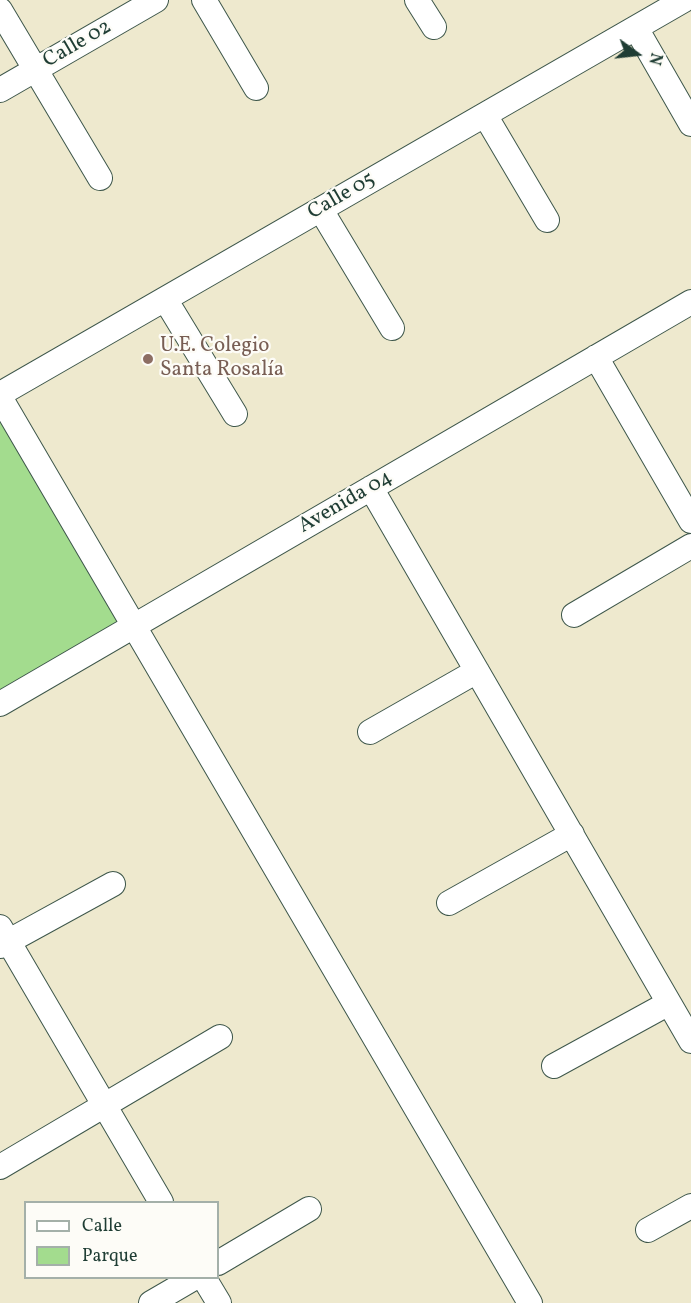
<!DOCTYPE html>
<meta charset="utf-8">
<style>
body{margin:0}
#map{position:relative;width:691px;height:1303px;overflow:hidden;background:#eee9ce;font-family:Vollkorn,serif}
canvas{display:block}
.legend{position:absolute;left:24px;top:1201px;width:195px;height:78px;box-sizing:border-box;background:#fdfcf7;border:2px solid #a4b0a9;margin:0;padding:8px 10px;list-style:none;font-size:18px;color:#1f3d34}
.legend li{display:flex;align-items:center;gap:12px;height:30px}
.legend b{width:30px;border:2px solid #a4b0a9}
.north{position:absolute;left:607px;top:24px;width:60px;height:60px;-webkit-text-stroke:4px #fdfcf7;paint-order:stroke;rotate:105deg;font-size:16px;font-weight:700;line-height:24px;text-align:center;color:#1f3d34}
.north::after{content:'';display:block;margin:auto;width:21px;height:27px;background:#1f3d34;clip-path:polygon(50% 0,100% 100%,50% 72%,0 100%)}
</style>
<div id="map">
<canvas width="691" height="1303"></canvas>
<ul class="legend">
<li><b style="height:8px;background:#fff"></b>Calle</li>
<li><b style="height:16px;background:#a3dc8e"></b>Parque</li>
</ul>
<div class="north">N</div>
</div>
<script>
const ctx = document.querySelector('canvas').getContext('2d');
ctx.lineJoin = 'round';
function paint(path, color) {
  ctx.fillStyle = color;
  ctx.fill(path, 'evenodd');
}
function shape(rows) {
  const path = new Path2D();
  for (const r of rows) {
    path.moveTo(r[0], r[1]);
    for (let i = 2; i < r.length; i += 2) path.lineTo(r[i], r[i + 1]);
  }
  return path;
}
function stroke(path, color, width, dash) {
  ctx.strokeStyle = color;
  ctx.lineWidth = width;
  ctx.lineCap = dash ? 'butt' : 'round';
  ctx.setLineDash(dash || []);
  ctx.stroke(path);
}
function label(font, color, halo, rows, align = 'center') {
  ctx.font = font + ' Vollkorn,serif';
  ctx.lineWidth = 4.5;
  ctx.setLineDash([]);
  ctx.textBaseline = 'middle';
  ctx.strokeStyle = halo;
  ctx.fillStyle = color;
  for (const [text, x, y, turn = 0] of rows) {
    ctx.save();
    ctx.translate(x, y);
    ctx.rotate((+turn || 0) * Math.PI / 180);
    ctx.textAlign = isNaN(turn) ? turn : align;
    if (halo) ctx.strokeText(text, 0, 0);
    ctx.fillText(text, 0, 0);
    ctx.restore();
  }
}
paint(shape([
 [0,397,134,626,0,704]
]), '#a3dc8e');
const minor = shape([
 [204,0,256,88],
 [417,0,434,27],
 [0,10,100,178],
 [636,28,691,124],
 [0,90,156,0],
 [485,115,547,220],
 [321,210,392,328],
 [165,299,235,414],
 [596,357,691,521],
 [0,394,684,0],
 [0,397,530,1303],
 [371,488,691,1041],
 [574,615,691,546],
 [0,704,691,302],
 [370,732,477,671],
 [449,903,572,834],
 [0,927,161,1202],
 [0,946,113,884],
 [554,1066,669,1003],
 [0,1167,220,1037],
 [648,1230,691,1206],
 [218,1263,309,1209],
 [204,1278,219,1303],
 [151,1303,194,1278]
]);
stroke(minor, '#3e574b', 26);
stroke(minor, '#fff', 24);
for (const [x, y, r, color] of [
 [148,359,6,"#8d6e63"]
]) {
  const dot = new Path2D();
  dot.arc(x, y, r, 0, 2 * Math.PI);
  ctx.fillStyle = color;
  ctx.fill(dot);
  stroke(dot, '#fdfcf7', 2);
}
label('21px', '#1f3d34', '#fdfcf7', [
 ["Calle 02",78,45,-30],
 ["Calle 05",342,197,-30],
 ["Avenida 04",346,503,-30]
]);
label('21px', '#785e54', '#fdfcf7', [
 ["U.E. Colegio",160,347],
 ["Santa Rosalía",160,371]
], 'left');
</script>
